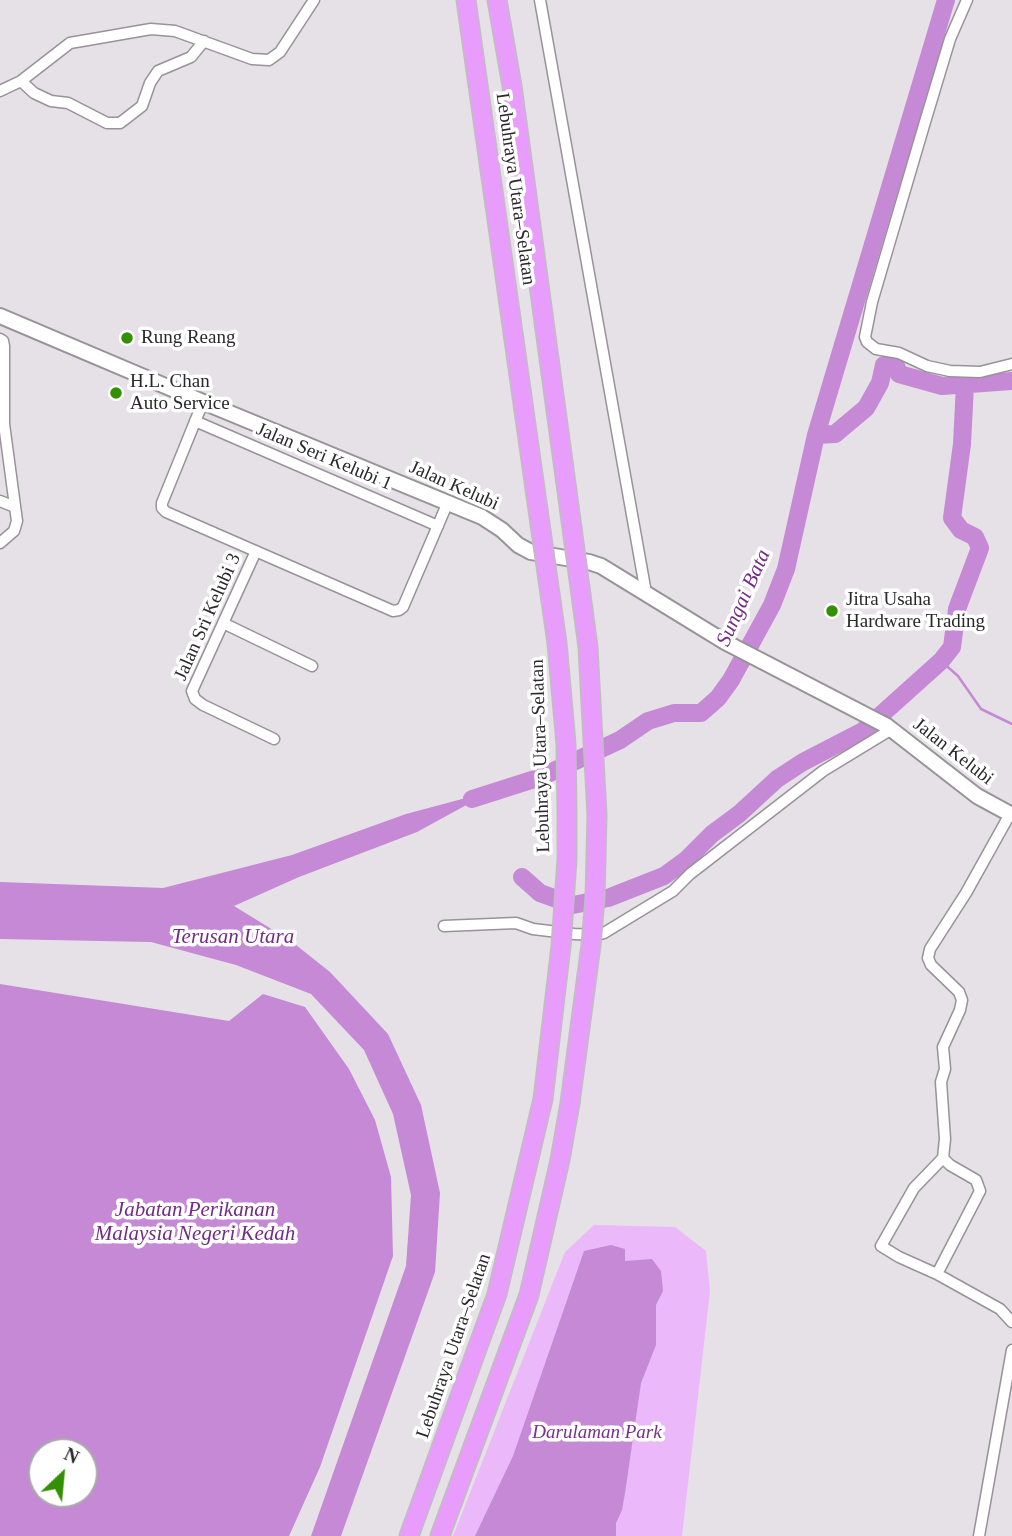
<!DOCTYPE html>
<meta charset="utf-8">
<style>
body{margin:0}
#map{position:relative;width:1012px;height:1536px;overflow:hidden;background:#e6e0e7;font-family:"Times New Roman",serif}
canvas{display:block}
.north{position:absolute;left:28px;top:1438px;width:70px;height:70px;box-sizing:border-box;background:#fff;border:2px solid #aaa9aa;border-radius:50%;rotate:26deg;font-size:19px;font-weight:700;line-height:28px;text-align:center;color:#2a282b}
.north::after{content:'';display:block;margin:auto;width:24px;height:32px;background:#339002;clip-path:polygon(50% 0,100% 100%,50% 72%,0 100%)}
</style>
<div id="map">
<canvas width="1012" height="1536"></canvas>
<div class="north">N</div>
</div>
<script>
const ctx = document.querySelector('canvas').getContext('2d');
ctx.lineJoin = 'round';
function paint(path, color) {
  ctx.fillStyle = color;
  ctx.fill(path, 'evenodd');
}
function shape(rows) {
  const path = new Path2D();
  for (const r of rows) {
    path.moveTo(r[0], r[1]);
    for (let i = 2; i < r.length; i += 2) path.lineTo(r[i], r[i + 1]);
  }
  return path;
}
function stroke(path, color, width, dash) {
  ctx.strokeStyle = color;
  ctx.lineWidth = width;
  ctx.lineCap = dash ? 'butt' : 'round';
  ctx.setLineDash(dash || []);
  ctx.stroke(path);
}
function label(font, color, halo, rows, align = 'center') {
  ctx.font = font + ' "Times New Roman",serif';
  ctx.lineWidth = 7;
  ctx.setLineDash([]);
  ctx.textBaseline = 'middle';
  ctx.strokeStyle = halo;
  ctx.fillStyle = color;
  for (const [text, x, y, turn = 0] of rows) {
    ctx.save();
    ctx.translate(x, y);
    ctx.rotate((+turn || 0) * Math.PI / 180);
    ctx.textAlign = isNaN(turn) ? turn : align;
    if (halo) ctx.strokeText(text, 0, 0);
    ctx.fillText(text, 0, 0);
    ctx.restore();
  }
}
paint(shape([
 [594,1225,675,1227,706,1251,710,1291,682,1536,453,1536,565,1252]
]), '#ebb8f9');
paint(shape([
 [492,791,417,832,299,877,234,906,291,941,330,972,388,1034,421,1105,440,1193,435,1272,341,1536,311,1536,406,1266,411,1195,393,1114,364,1050,311,994,236,965,151,942,0,939,0,882,163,888,292,855,406,814],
 [0,984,229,1021,263,994,305,1007,349,1069,375,1120,391,1177,393,1256,320,1467,289,1536,0,1536],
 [42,1452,84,1452,84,1494,42,1494],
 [611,1245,625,1249,625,1261,652,1259,661,1271,663,1291,656,1305,656,1345,641,1383,625,1493,622,1510,616,1523,616,1536,475,1536,513,1456,584,1251]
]), '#c589d5');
stroke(shape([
 [941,661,958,676,981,709,1012,724]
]), '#c589d5', 2.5);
stroke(shape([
 [816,435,835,434,866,408,880,383,884,365,895,363,899,374,942,386,1012,381],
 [472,799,541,777,620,740,648,721,674,713,701,713,718,698,731,680,772,605,786,569,816,435,946,0],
 [522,877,540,893,573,905,608,898,664,876,686,860,712,834,739,814,777,779,803,762,863,731,941,661,952,647,957,609,980,548,975,537,961,530,952,518,962,444,965,385]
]), '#c589d5', 18);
const minor = shape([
 [540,0,646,593],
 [967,0,950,39,925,122,872,302,865,337,867,342,876,349,899,353,927,366,950,371,980,372,1012,364],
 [21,81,34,93,51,101,68,103,107,123,120,123,142,106,150,83,158,71,191,57,204,41],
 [0,91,21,81,70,43,151,29,175,31,252,59,269,60,280,52,314,0],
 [0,339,3,341,4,346,4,424,17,521,14,531,0,543],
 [203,402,162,503,162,508,166,512,393,611,399,610,403,607,448,502],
 [195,421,438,526],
 [0,501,15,507],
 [256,551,192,691,195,699,203,705,274,739],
 [223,623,312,666],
 [1010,814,966,893,930,949,928,958,931,965,959,992,962,1000,960,1010,943,1047,945,1069,941,1082,945,1139,943,1158,950,1165,976,1180,980,1191,937,1274,1000,1309,1012,1322],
 [444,926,516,923,533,929,574,934,597,935,604,933,673,891,690,874,823,771,892,729],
 [937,1274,899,1257,881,1246,914,1188,943,1158],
 [979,1536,1012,1350]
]);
const secondary = shape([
 [0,316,203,402,482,517,502,530,518,545,531,552,589,562,601,566,725,642,887,726,977,796,1012,815]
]);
const motorway = shape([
 [466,0,541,531],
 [497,0,512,86,572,528],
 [409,1536,497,1294,543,1099],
 [440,1536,529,1295,560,1160,570,1103]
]);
stroke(minor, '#989299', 13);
stroke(secondary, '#989299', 18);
stroke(motorway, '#bfbebf', 21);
stroke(minor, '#fff', 10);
stroke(secondary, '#fff', 14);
stroke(motorway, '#e89dfd', 18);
const motorwayBridge = shape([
 [541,531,557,643,566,744,567,812,567,859,561,946,543,1099],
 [570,1103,591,945,595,898,597,815,588,647,572,528]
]);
stroke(motorwayBridge, '#bfbebf', 21, []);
stroke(motorwayBridge, '#e89dfd', 18);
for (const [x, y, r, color] of [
 [127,338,7,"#339002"],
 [116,393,7,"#339002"],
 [832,611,7,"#339002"]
]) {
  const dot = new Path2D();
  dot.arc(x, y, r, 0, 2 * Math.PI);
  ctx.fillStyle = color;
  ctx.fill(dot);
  stroke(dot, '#fff', 2.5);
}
label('19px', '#2a282b', '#fff', [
 ["Lebuhraya Utara–Selatan",515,189,82],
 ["Jalan Seri Kelubi 1",324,457,23],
 ["Jalan Kelubi",454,486,24],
 ["Jalan Sri Kelubi 3",208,617,-66],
 ["Jalan Kelubi",953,752,38],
 ["Lebuhraya Utara–Selatan",541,756,-92],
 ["Lebuhraya Utara–Selatan",454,1346,-71]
]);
label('19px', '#2a282b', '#fff', [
 ["Rung Reang",141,338],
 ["H.L. Chan",130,382],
 ["Auto Service",130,404],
 ["Jitra Usaha",846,600],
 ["Hardware Trading",846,622]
], 'left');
label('italic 19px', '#772f8a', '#fff', [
 ["Darulaman Park",597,1433]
]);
label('italic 21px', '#742b86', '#fff', [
 ["Sungai Bata",744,598,-66],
 ["Terusan Utara",233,937],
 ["Jabatan Perikanan",195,1210],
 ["Malaysia Negeri Kedah",195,1234]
]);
</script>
